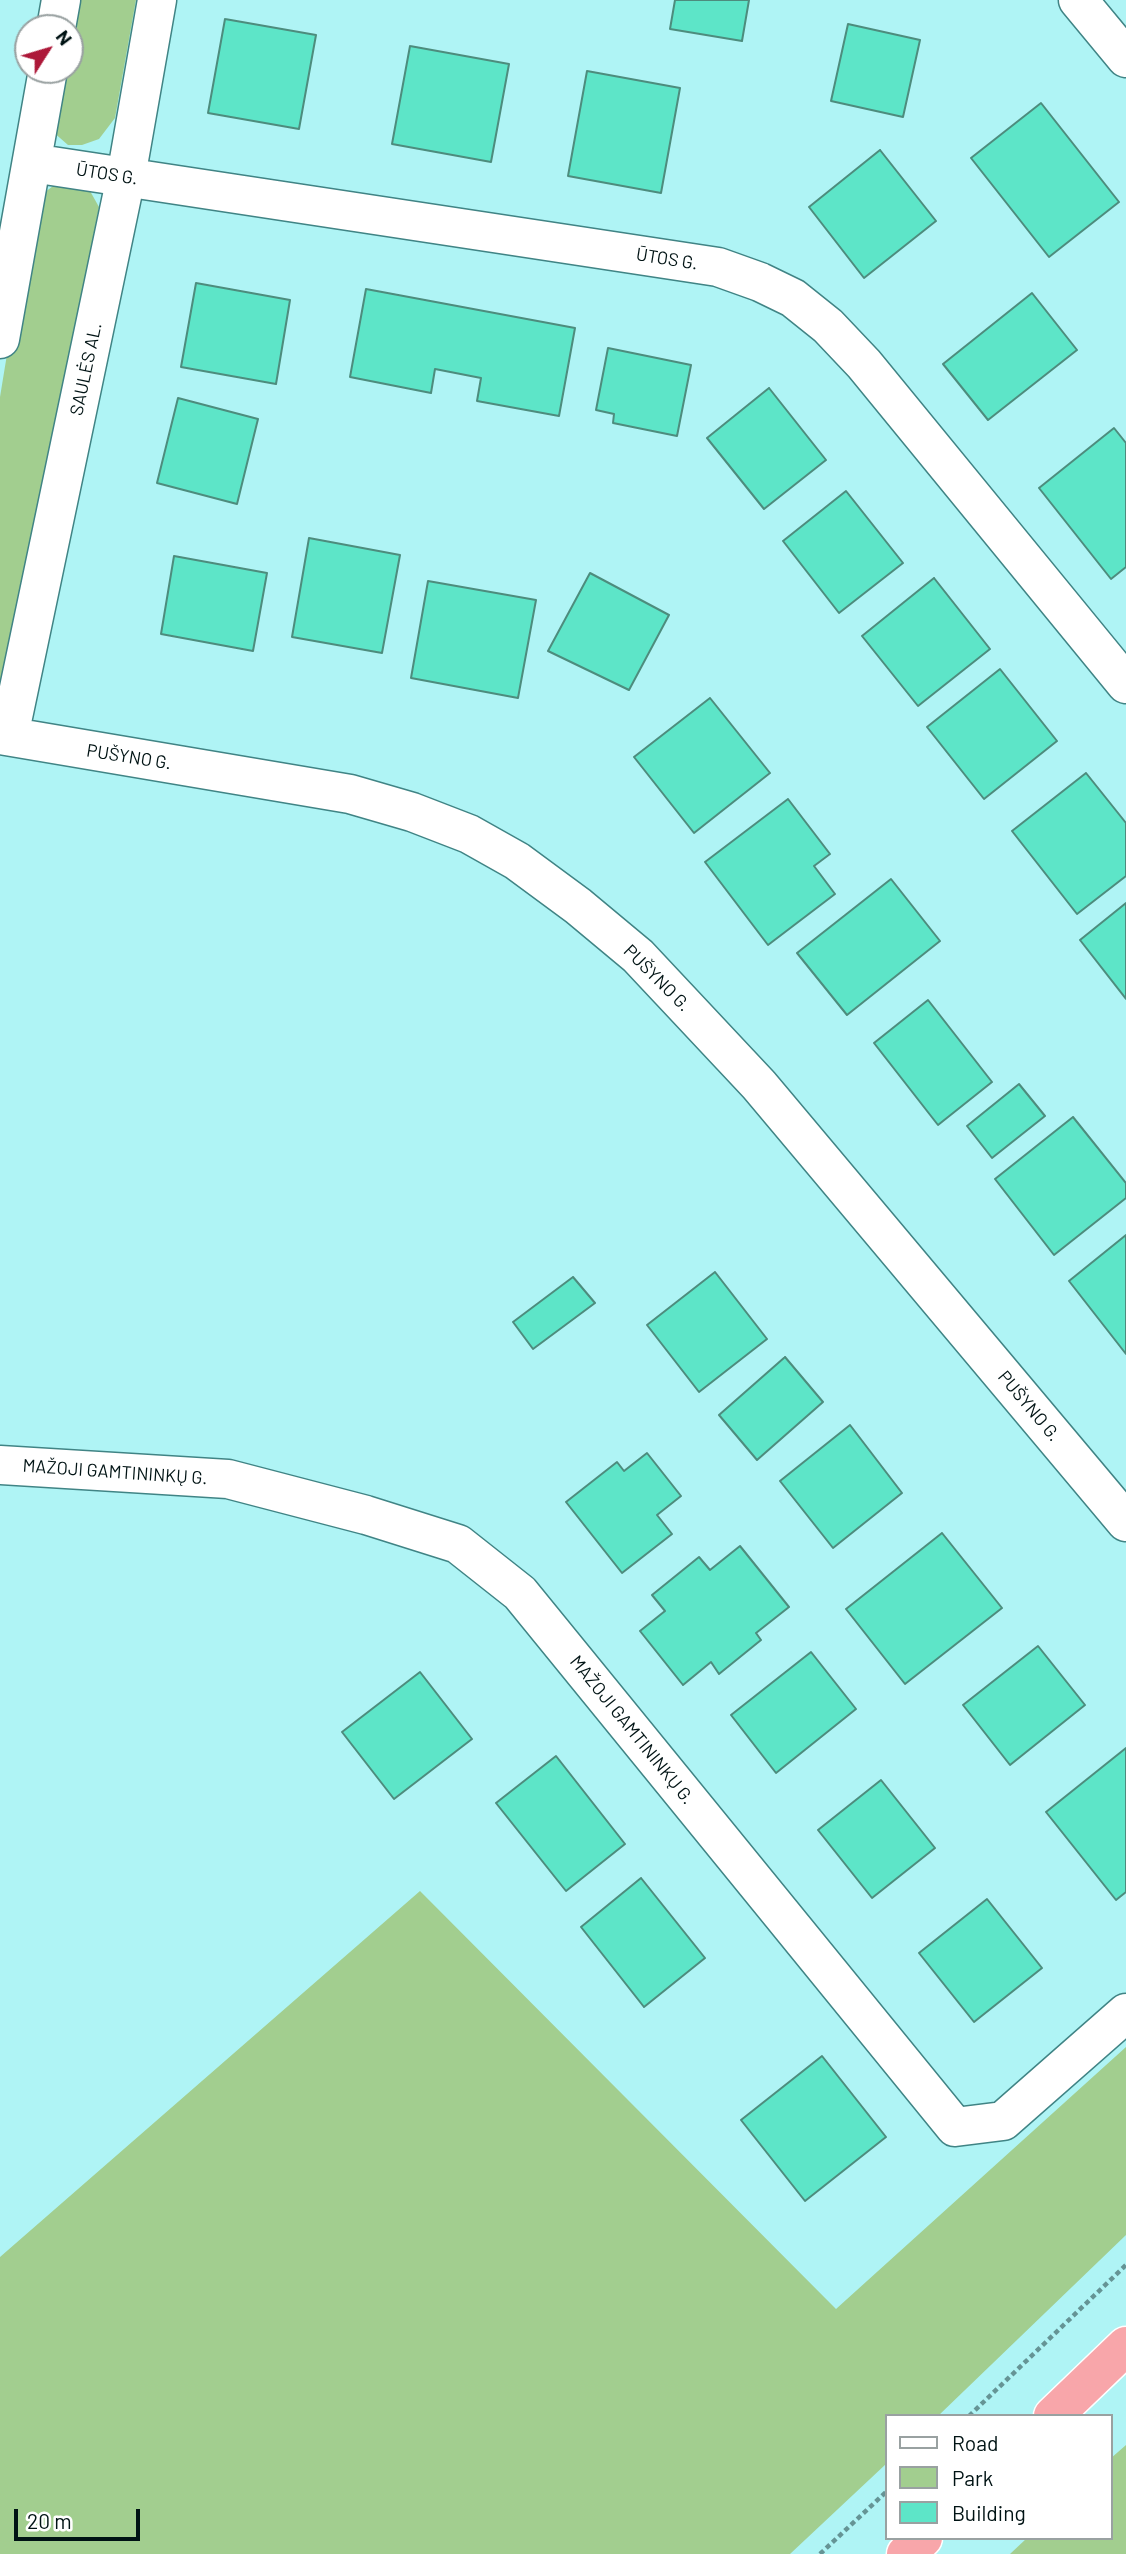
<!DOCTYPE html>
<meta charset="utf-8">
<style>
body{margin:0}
#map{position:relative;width:1126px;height:2554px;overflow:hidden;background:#aff4f5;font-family:Barlow,sans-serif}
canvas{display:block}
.legend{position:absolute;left:885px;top:2414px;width:228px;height:126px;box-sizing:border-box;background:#fff;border:2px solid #99a1a1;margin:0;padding:9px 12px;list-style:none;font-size:21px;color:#001314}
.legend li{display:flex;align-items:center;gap:14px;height:35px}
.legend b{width:35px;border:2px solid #99a1a1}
.north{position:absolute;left:14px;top:14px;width:70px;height:70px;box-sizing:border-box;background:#fff;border:2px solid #99a1a1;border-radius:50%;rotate:53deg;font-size:19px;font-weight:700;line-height:28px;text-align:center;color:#001314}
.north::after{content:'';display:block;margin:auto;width:24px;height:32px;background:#ad1839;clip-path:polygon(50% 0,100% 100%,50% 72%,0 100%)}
.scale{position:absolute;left:14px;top:2509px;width:126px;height:32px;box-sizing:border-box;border:4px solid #001314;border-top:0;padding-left:9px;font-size:21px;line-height:24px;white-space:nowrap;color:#001314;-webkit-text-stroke:5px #fff;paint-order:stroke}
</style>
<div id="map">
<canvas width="1126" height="2554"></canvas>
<ul class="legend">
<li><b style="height:9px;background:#fff"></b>Road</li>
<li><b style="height:19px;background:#a2ce8f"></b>Park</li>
<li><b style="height:19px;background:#5de5c8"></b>Building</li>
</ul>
<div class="north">N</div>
<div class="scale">20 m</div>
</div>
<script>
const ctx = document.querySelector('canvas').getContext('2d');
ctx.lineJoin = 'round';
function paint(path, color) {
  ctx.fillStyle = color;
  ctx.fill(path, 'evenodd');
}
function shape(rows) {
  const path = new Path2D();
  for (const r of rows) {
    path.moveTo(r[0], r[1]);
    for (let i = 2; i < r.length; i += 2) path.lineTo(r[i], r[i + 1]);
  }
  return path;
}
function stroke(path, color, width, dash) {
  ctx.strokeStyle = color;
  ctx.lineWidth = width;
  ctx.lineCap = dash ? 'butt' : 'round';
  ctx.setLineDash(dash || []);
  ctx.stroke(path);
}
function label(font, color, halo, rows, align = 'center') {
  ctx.font = font + ' Barlow,sans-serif';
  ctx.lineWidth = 6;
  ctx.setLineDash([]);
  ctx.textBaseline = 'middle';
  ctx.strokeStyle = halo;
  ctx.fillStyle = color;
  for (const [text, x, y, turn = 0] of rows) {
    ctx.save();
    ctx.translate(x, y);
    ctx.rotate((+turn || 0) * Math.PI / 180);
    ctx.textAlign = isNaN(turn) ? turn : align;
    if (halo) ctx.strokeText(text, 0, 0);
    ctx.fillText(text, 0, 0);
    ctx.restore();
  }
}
paint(shape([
 [70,0,136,0,115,118,99,139,82,145,68,145,52,131,56,70,70,70],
 [57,183,90,191,99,207,4,690,0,693,0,397,32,202],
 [420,1891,836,2309,1126,2047,1126,2235,938,2416,886,2416,886,2464,790,2554,0,2554,0,2257],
 [1126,2445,1126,2554,1010,2554,1027,2538,1110,2538,1110,2459]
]), '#a2ce8f');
const building = shape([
 [675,0,749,0,742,41,670,29,675,0],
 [225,19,316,35,299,129,208,113,225,19],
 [848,24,920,40,903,117,831,101,848,24],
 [410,46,509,64,491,162,392,144,410,46],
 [587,71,680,88,661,193,568,176,587,71],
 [1041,103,1119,202,1049,257,971,158,1041,103],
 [880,150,936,221,864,278,809,207,880,150],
 [196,283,290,300,276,384,181,367,196,283],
 [366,289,575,328,559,416,477,401,481,378,435,369,431,393,350,377,366,289],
 [1032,293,1077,350,988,420,943,364,1032,293],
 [608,348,691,365,677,436,613,423,614,414,596,410,608,348],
 [769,388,826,460,764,509,707,438,769,388],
 [178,398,258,419,237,504,157,483,178,398],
 [1114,428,1126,443,1126,567,1111,579,1039,488,1114,428],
 [846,491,903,563,839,613,783,541,846,491],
 [309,538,400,555,382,653,292,637,309,538],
 [174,556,267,573,253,651,161,634,174,556],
 [590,573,669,615,629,690,548,651,590,573],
 [934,578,990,649,918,706,862,636,934,578],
 [428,581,536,600,518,698,411,678,428,581],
 [1000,669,1057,741,984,799,927,727,1000,669],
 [710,698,770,773,694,833,634,757,710,698],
 [1086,773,1126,823,1126,876,1077,914,1012,831,1086,773],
 [788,799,830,854,814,866,835,894,768,945,705,862,788,799],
 [891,879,940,941,847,1015,797,953,891,879],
 [1126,903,1126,999,1080,940,1126,903],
 [928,1000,992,1082,938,1125,874,1043,928,1000],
 [1019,1084,1045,1116,992,1158,967,1126,1019,1084],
 [1073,1117,1126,1183,1126,1198,1054,1255,995,1179,1073,1117],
 [1126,1235,1126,1354,1069,1281,1126,1235],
 [715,1272,767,1339,699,1392,647,1325,715,1272],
 [573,1277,595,1303,533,1349,513,1322,573,1277],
 [785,1357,823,1402,757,1460,719,1415,785,1357],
 [850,1425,902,1493,833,1548,780,1481,850,1425],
 [647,1453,681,1496,657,1515,672,1534,622,1573,566,1502,617,1462,624,1471,647,1453],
 [942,1533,1002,1608,905,1684,846,1609,942,1533],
 [740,1546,789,1607,756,1633,761,1640,719,1674,711,1662,683,1685,640,1631,665,1611,652,1595,699,1557,710,1570,740,1546],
 [1038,1646,1085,1705,1010,1765,963,1705,1038,1646],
 [811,1652,856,1709,776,1773,731,1715,811,1652],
 [420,1672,472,1739,394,1799,342,1732,420,1672],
 [1126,1748,1126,1892,1116,1900,1046,1812,1126,1748],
 [556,1756,625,1844,566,1891,496,1803,556,1756],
 [881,1780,935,1848,872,1898,818,1830,881,1780],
 [641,1878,705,1958,644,2007,581,1927,641,1878],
 [987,1899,1042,1968,974,2022,919,1953,987,1899],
 [822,2056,886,2137,805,2201,741,2120,822,2056]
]);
paint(building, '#5de5c8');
stroke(building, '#4d8c7d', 2);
const minor = shape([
 [1078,0,1126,58],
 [56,28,61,0],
 [32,163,718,267,760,282,793,298,828,326,864,364,1126,684],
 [0,339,48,70],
 [0,735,350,794,412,812,469,834,517,861,578,906,638,956,759,1085,1126,1522],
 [9,736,126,177,157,0],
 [0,1465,228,1479,366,1515,458,1544,520,1593,955,2127,1003,2121,1126,2013]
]);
const highway = shape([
 [1053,2416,1126,2346],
 [906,2554,923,2538]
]);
stroke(minor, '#408485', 41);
stroke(highway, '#fff', 41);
stroke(shape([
 [969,2416,1126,2265],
 [820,2554,886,2492]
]), '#659495', 4.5, [5, 3.5]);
stroke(minor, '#fff', 38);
stroke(highway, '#f8a6aa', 38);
label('18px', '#001314', '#fff', [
 ["ŪTOS G.",107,174,9],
 ["ŪTOS G.",667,259,9],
 ["SAULĖS AL.",86,369,-78],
 ["PUŠYNO G.",129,757,9],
 ["PUŠYNO G.",657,978,45],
 ["PUŠYNO G.",1029,1406,50],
 ["MAŽOJI GAMTININKŲ G.",115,1472,4],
 ["MAŽOJI GAMTININKŲ G.",632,1730,51]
]);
</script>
